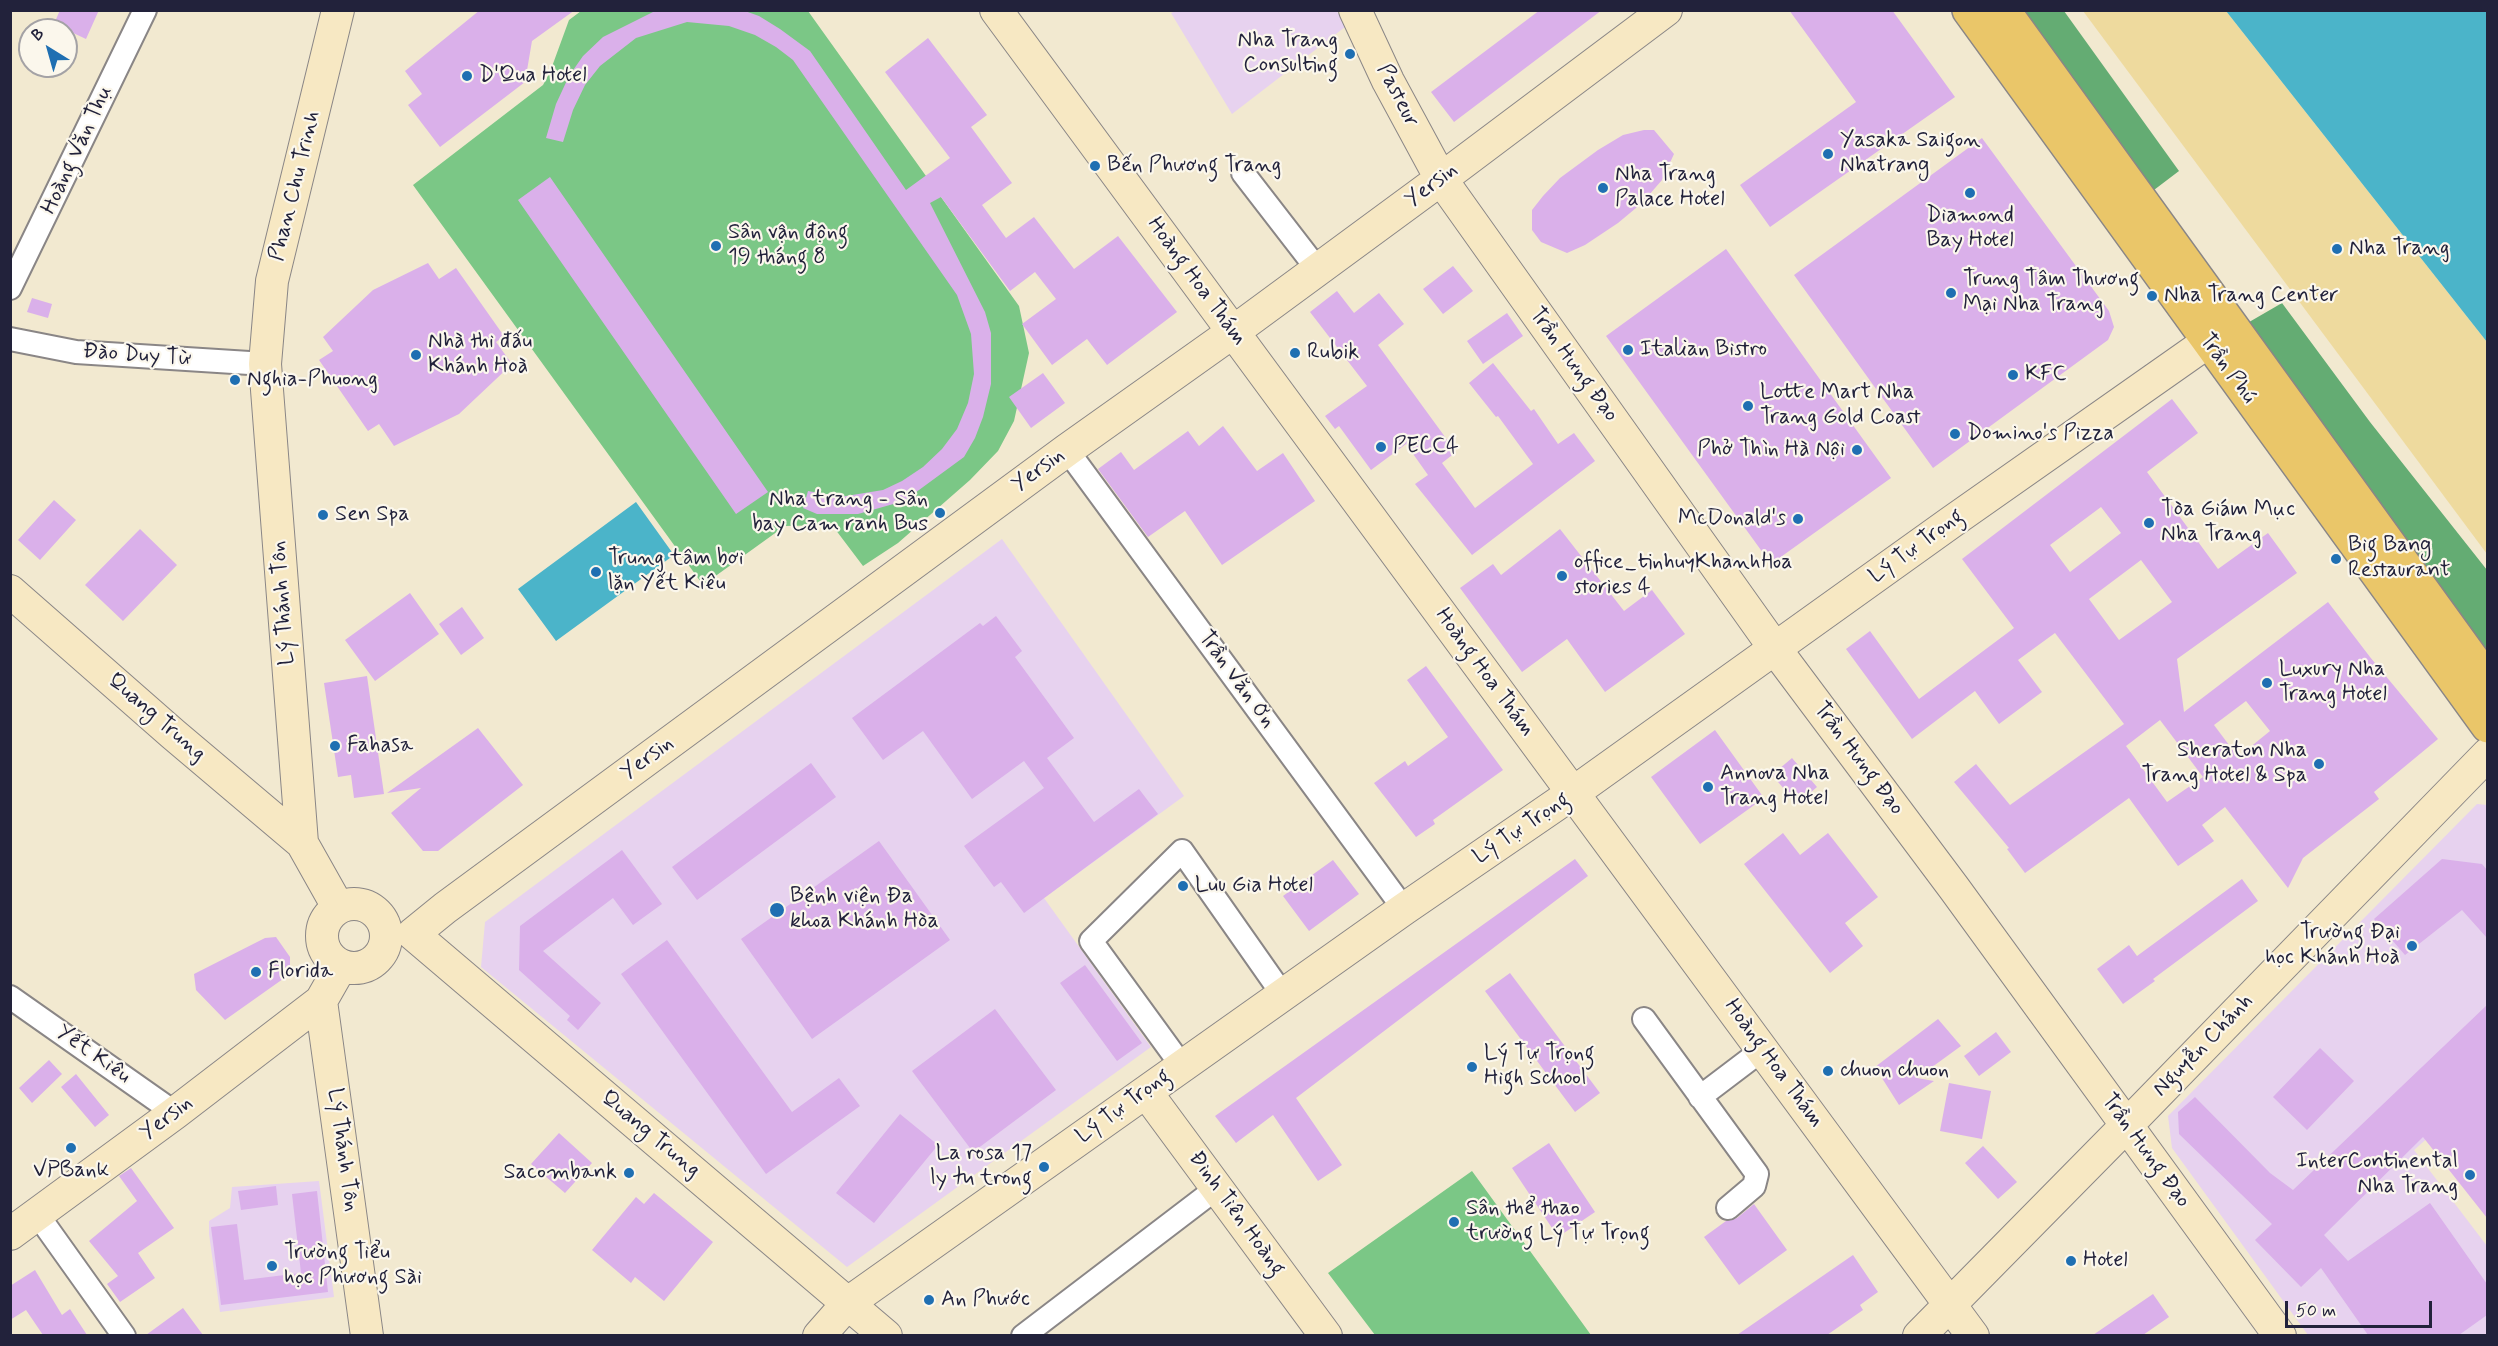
<!DOCTYPE html>
<meta charset="utf-8">
<style>
body{margin:0}
#map{position:relative;width:2498px;height:1346px;overflow:hidden;background:#f2e9d0;font-family:Mynerve,sans-serif}
canvas{display:block}
.frame{position:absolute;inset:0;border:12px solid #22223b;pointer-events:none}
.north{position:absolute;left:18px;top:18px;width:60px;height:60px;box-sizing:border-box;background:#fbf7ec;border:2px solid #a4a2a5;border-radius:50%;rotate:323deg;font-size:16px;font-weight:700;line-height:24px;text-align:center;color:#22223b}
.north::after{content:'';display:block;margin:auto;width:21px;height:27px;background:#1f6fb2;clip-path:polygon(50% 0,100% 100%,50% 72%,0 100%)}
.scale{position:absolute;left:2285px;top:1301px;width:147px;height:27px;box-sizing:border-box;border:3px solid #22223b;border-top:0;padding-left:8px;font-size:18px;line-height:21px;white-space:nowrap;color:#22223b;-webkit-text-stroke:4px #fbf7ec;paint-order:stroke}
</style>
<div id="map">
<canvas width="2498" height="1346"></canvas>
<div class="frame"></div>
<div class="north">B</div>
<div class="scale">50 m</div>
</div>
<script>
const ctx = document.querySelector('canvas').getContext('2d');
ctx.lineJoin = 'round';
function paint(path, color) {
  ctx.fillStyle = color;
  ctx.fill(path, 'evenodd');
}
function shape(rows) {
  const path = new Path2D();
  for (const r of rows) {
    if (r.length === 3) {
      path.moveTo(r[0] + r[2], r[1]);
      path.arc(r[0], r[1], r[2], 0, 2 * Math.PI);
      continue;
    }
    path.moveTo(r[0], r[1]);
    for (let i = 2; i < r.length; i += 2) path.lineTo(r[i], r[i + 1]);
  }
  return path;
}
function stroke(path, color, width, dash) {
  ctx.strokeStyle = color;
  ctx.lineWidth = width;
  ctx.lineCap = dash ? 'butt' : 'round';
  ctx.setLineDash(dash || []);
  ctx.stroke(path);
}
function label(font, color, halo, rows, align = 'center') {
  ctx.font = font + ' Mynerve,sans-serif';
  ctx.lineWidth = 4.5;
  ctx.setLineDash([]);
  ctx.textBaseline = 'middle';
  ctx.strokeStyle = halo;
  ctx.fillStyle = color;
  for (const [text, x, y, turn = 0] of rows) {
    ctx.save();
    ctx.translate(x, y);
    ctx.rotate((+turn || 0) * Math.PI / 180);
    ctx.textAlign = isNaN(turn) ? turn : align;
    if (halo) ctx.strokeText(text, 0, 0);
    ctx.fillText(text, 0, 0);
    ctx.restore();
  }
}
paint(shape([
 [1176,11,1337,11,1345,27,1232,114,1171,13],
 [1002,539,1184,796,1044,898,1151,1047,847,1267,481,967,485,922],
 [2477,804,2487,805,2487,1086,2414,1150,2487,1246,2487,1335,2308,1335,2172,1148,2168,1116],
 [319,1181,334,1297,220,1312,209,1234,209,1221,230,1208,232,1187]
]), '#e7d2ef');
paint(shape([
 [581,11,808,11,1019,306,1029,353,1014,421,998,451,970,480,898,543,863,566,832,525,785,526,703,585,413,185,543,85,550,72,569,20],
 [1472,1171,1591,1335,1375,1335,1328,1273]
]), '#7bc786');
paint(shape([
 [2016,11,2064,11,2179,171,2150,193],
 [2282,303,2370,422,2487,570,2487,654,2244,325]
]), '#64ac73');
paint(shape([
 [2083,11,2226,11,2487,342,2487,554]
]), '#eeda9e');
paint(shape([
 [2226,11,2487,11,2487,342],
 [636,502,674,555,556,641,518,589]
]), '#4bb4c9');
paint(shape([
 [60,10,99,10,86,39,54,24],
 [480,10,575,10,532,41,525,82,440,147,408,105,422,94,405,71],
 [657,10,742,10,759,16,780,29,810,51,906,190,950,158,885,72,928,38,987,115,971,127,1012,183,982,205,1006,238,1034,217,1074,269,1118,236,1177,312,1107,365,1087,339,1052,365,1022,324,1056,299,1035,272,1010,291,941,197,930,203,985,312,991,333,991,384,983,417,975,438,964,457,904,501,858,514,817,514,803,508,808,491,840,497,883,490,902,481,923,467,942,449,957,429,968,403,974,374,971,334,957,295,793,60,776,47,755,35,729,26,687,22,636,38,600,66,585,85,573,110,563,142,546,138,556,104,569,76,583,56,603,37],
 [1540,10,1602,10,1454,122,1431,92],
 [1789,10,1892,10,1955,97,1770,227,1740,185,1856,102],
 [1644,130,1654,130,1674,154,1662,180,1642,203,1618,223,1585,245,1567,253,1541,242,1532,230,1532,210,1543,196,1560,178,1598,150,1623,135],
 [1982,138,2109,311,2114,327,2108,340,1933,468,1794,275],
 [550,177,768,492,736,514,518,200],
 [1726,249,1891,478,1771,564,1606,336],
 [428,263,439,279,456,268,504,336,496,342,512,364,459,414,394,446,379,424,368,431,319,360,333,351,323,337,373,290],
 [1453,266,1473,291,1443,314,1423,289],
 [1337,291,1354,313,1379,293,1404,324,1378,345,1456,452,1442,463,1475,508,1533,464,1498,416,1496,417,1469,383,1493,363,1531,411,1534,409,1558,444,1574,433,1595,461,1472,555,1415,484,1428,475,1406,444,1371,470,1339,426,1335,429,1325,416,1367,386,1310,312],
 [32,298,52,304,48,318,27,312],
 [1507,313,1523,336,1483,364,1467,341],
 [1043,373,1065,403,1031,428,1009,397],
 [2172,399,2198,433,2147,472,2218,569,2268,533,2297,573,2177,659,2184,712,2328,602,2370,657,2438,739,2374,792,2379,799,2303,858,2288,888,2225,807,2202,825,2214,841,2178,866,2129,798,2025,873,2007,849,2009,848,1954,782,1976,764,2010,805,2124,724,2055,633,2018,660,2042,692,1999,724,1975,691,1912,739,1846,649,1870,631,1919,699,2014,628,1962,559],
 [2101,507,2121,533,2070,572,2050,545],
 [2141,560,2172,602,2119,640,2089,599],
 [2246,701,2270,731,2238,757,2214,725],
 [2160,720,2203,777,2167,802,2126,746],
 [1223,426,1257,471,1283,453,1315,501,1222,565,1185,511,1148,537,1098,469,1121,452,1134,470,1188,431,1199,446],
 [54,500,76,520,40,560,18,540],
 [140,529,177,565,123,621,85,585],
 [1560,529,1624,611,1652,590,1685,634,1605,692,1567,639,1522,672,1460,588,1493,564,1501,575],
 [410,593,439,634,375,681,345,640],
 [462,607,484,638,461,655,439,624],
 [996,616,1022,651,1015,657,1074,738,1047,758,1094,822,1139,789,1158,814,1024,913,1001,882,994,887,964,846,1044,788,1024,761,972,799,923,731,883,760,852,718,980,623,983,626],
 [1426,666,1503,770,1433,820,1435,824,1416,837,1374,783,1405,761,1408,766,1448,737,1407,680],
 [367,676,384,794,354,798,351,775,338,777,324,683],
 [478,728,523,785,438,851,423,851,391,813,421,788,387,793],
 [1715,730,1764,798,1700,844,1651,777],
 [1792,758,1817,787,1797,804,1772,775],
 [811,763,836,797,697,900,672,867],
 [1783,833,1800,855,1828,833,1878,897,1845,923,1863,946,1830,973,1744,864],
 [879,841,950,940,812,1039,741,939],
 [622,850,662,904,633,925,613,898,543,951,601,1003,578,1030,567,1020,570,1016,519,970,520,926],
 [1575,859,1588,876,1296,1098,1342,1165,1318,1181,1273,1115,1236,1143,1215,1116],
 [2442,859,2482,864,2487,870,2487,938,2462,910,2405,955,2374,919],
 [1333,860,1359,894,1309,931,1283,896],
 [2242,879,2258,901,2153,979,2155,981,2123,1004,2097,969,2129,945,2137,956],
 [276,937,290,957,290,974,225,1020,196,990,194,974,265,938],
 [667,940,792,1112,839,1078,860,1106,766,1174,621,974],
 [1085,965,1142,1043,1117,1061,1060,983],
 [1510,973,1600,1093,1575,1112,1485,991],
 [2487,1005,2487,1218,2423,1137,2324,1235,2348,1261,2430,1203,2487,1284,2487,1315,2459,1335,2368,1335,2321,1268,2301,1287,2255,1240,2272,1224,2179,1134,2178,1112,2195,1097,2270,1173,2293,1190],
 [995,1009,1056,1090,973,1152,912,1071],
 [1938,1019,1961,1046,1917,1078,1934,1081,1899,1105,1875,1067],
 [1996,1032,2011,1052,1979,1076,1964,1056],
 [2320,1048,2354,1081,2307,1130,2273,1097],
 [49,1060,62,1074,32,1103,19,1088],
 [76,1074,109,1115,95,1127,61,1087],
 [1949,1083,1991,1091,1982,1139,1940,1131],
 [900,1114,938,1145,874,1223,836,1193],
 [559,1133,592,1163,565,1193,531,1164],
 [1549,1143,1595,1212,1558,1237,1512,1168],
 [1983,1146,2017,1182,1998,1199,1965,1163],
 [131,1168,174,1228,138,1253,155,1278,120,1302,107,1284,118,1276,89,1241,137,1201,119,1176],
 [276,1186,278,1205,241,1210,238,1191],
 [317,1191,328,1292,221,1305,211,1227,237,1224,244,1280,301,1273,292,1194],
 [654,1193,713,1242,664,1301,635,1277,631,1283,592,1250,636,1197,644,1204],
 [1754,1204,1787,1250,1739,1285,1704,1237,1726,1221,1737,1218],
 [1853,1255,1878,1292,1860,1305,1863,1310,1827,1335,1737,1335],
 [35,1270,62,1315,70,1309,87,1335,43,1335,26,1310,10,1320,10,1286],
 [2153,1294,2169,1317,2143,1335,2093,1335],
 [183,1308,203,1335,146,1335]
]), '#dab0ea');
const street = shape([
 [1243,173,1318,270],
 [10,288,145,10],
 [10,339,76,352,265,364],
 [1067,450,1404,909],
 [10,997,175,1113],
 [1644,1019,1757,1174,1754,1186,1728,1208],
 [1182,1066,1091,941,1182,851,1283,995],
 [1700,1097,1762,1050],
 [37,1214,124,1336],
 [1023,1336,1217,1188]
]);
const secondary = shape([
 [996,10,1973,1336],
 [1355,10,1388,81,1441,179,1776,650,1954,888,2280,1336],
 [10,591,173,734,302,843,338,907],
 [302,843,265,364,272,281,338,10],
 [354,936,32],
 [413,934,445,908,1067,450,1233,332,1441,179,1666,10],
 [413,934,886,1336],
 [321,1001,367,1336],
 [1146,1092,1326,1336],
 [10,1234,175,1113,321,1001,341,966],
 [819,1336,848,1303,1404,909,1573,793,1950,523,2229,327],
 [1919,1336,2126,1126,2488,754]
]);
const primary = shape([
 [1969,10,2488,726],
 [2003,10,2488,681]
]);
stroke(street, '#8a8686', 26);
stroke(secondary, '#8a8686', 34);
stroke(primary, '#8a8686', 36);
stroke(street, '#fff', 22);
stroke(secondary, '#f7e8c3', 32);
stroke(primary, '#eac669', 33);
for (const [x, y, r, color] of [
 [1350,54,6,"#1f6fb2"],
 [467,76,6,"#1f6fb2"],
 [1828,154,6,"#1f6fb2"],
 [1095,166,6,"#1f6fb2"],
 [1603,188,6,"#1f6fb2"],
 [1970,193,6,"#1f6fb2"],
 [716,246,6,"#1f6fb2"],
 [2337,249,6,"#1f6fb2"],
 [1951,293,6,"#1f6fb2"],
 [2152,296,6,"#1f6fb2"],
 [1628,350,6,"#1f6fb2"],
 [1295,353,6,"#1f6fb2"],
 [416,355,6,"#1f6fb2"],
 [2013,375,6,"#1f6fb2"],
 [235,380,6,"#1f6fb2"],
 [1748,406,6,"#1f6fb2"],
 [1955,434,6,"#1f6fb2"],
 [1381,447,6,"#1f6fb2"],
 [1857,450,6,"#1f6fb2"],
 [940,513,6,"#1f6fb2"],
 [323,515,6,"#1f6fb2"],
 [1798,519,6,"#1f6fb2"],
 [2149,523,6,"#1f6fb2"],
 [2336,559,6,"#1f6fb2"],
 [596,572,6,"#1f6fb2"],
 [1562,576,6,"#1f6fb2"],
 [2267,683,6,"#1f6fb2"],
 [335,746,6,"#1f6fb2"],
 [2319,764,6,"#1f6fb2"],
 [1708,787,6,"#1f6fb2"],
 [1183,886,6,"#1f6fb2"],
 [777,910,8,"#1f6fb2"],
 [2412,946,6,"#1f6fb2"],
 [256,972,6,"#1f6fb2"],
 [1472,1067,6,"#1f6fb2"],
 [1828,1071,6,"#1f6fb2"],
 [71,1148,6,"#1f6fb2"],
 [1044,1167,6,"#1f6fb2"],
 [629,1173,6,"#1f6fb2"],
 [2470,1175,6,"#1f6fb2"],
 [1454,1222,6,"#1f6fb2"],
 [2071,1261,6,"#1f6fb2"],
 [272,1266,6,"#1f6fb2"],
 [929,1300,6,"#1f6fb2"]
]) {
  const dot = new Path2D();
  dot.arc(x, y, r, 0, 2 * Math.PI);
  ctx.fillStyle = color;
  ctx.fill(dot);
  stroke(dot, '#fbf7ec', 2);
}
label('22px', '#22223b', '#fbf7ec', [
 ["Nha Trang",1338,41,"right"],
 ["Consulting",1338,66,"right"],
 ["D'Qua Hotel",479,76],
 ["Yasaka Saigon",1840,141],
 ["Nhatrang",1840,166],
 ["Bến Phương Trang",1107,166],
 ["Nha Trang",1615,175],
 ["Palace Hotel",1615,200],
 ["Diamond",1970,216,"center"],
 ["Bay Hotel",1970,241,"center"],
 ["Sân vận động",728,233],
 ["19 tháng 8",728,258],
 ["Nha Trang",2349,249],
 ["Trung Tâm Thương",1963,280],
 ["Mại Nha Trang",1963,305],
 ["Nha Trang Center",2164,296],
 ["Nhà thi đấu",428,342],
 ["Khánh Hoà",428,367],
 ["Italian Bistro",1640,350],
 ["Rubik",1307,353],
 ["KFC",2025,375],
 ["Nghia-Phuong",247,380],
 ["Lotte Mart Nha",1760,393],
 ["Trang Gold Coast",1760,418],
 ["Domino's Pizza",1967,434],
 ["PECC4",1393,447],
 ["Phở Thìn Hà Nội",1845,450,"right"],
 ["Nha trang - Sân",928,500,"right"],
 ["bay Cam ranh Bus",928,525,"right"],
 ["Tòa Giám Mục",2161,510],
 ["Nha Trang",2161,535],
 ["Sen Spa",335,515],
 ["McDonald's",1786,519,"right"],
 ["Big Bang",2348,546],
 ["Restaurant",2348,571],
 ["Trung tâm bơi",608,559],
 ["lặn Yết Kiêu",608,584],
 ["office_tinhuyKhanhHoa",1574,563],
 ["stories 4",1574,588],
 ["Luxury Nha",2279,670],
 ["Trang Hotel",2279,695],
 ["Fahasa",347,746],
 ["Sheraton Nha",2307,751,"right"],
 ["Trang Hotel & Spa",2307,776,"right"],
 ["Annova Nha",1720,774],
 ["Trang Hotel",1720,799],
 ["Luu Gia Hotel",1195,886],
 ["Bệnh viện Đa",790,897],
 ["khoa Khánh Hòa",790,922],
 ["Trường Đại",2400,933,"right"],
 ["học Khánh Hoà",2400,958,"right"],
 ["Florida",268,972],
 ["Lý Tự Trọng",1484,1054],
 ["High School",1484,1079],
 ["chuon chuon",1840,1071],
 ["La rosa 17",1032,1154,"right"],
 ["ly tu trong",1032,1179,"right"],
 ["InterContinental",2458,1162,"right"],
 ["Nha Trang",2458,1187,"right"],
 ["VPBank",71,1171,"center"],
 ["Sacombank",617,1173,"right"],
 ["Sân thể thao",1466,1209],
 ["trường Lý Tự Trọng",1466,1234],
 ["Trường Tiểu",284,1253],
 ["học Phương Sài",284,1278],
 ["Hotel",2083,1261],
 ["An Phước",941,1300]
], 'left');
label('22px', '#22223b', '#fbf7ec', [
 ["Pasteur",1397,96,63],
 ["Hoàng Văn Thụ",78,150,-65],
 ["Phan Chu Trinh",296,186,-76],
 ["Yersin",1432,186,-37],
 ["Hoàng Hoa Thám",1196,282,54],
 ["Đào Duy Từ",137,356,4],
 ["Trần Hưng Đạo",1573,365,54],
 ["Trần Phú",2227,369,54],
 ["Yersin",1039,471,-36],
 ["Lý Tự Trọng",1917,547,-36],
 ["Lý Thánh Tôn",284,603,-94],
 ["Hoàng Hoa Thám",1484,673,54],
 ["Trần Văn Ơn",1236,680,54],
 ["Quang Trung",156,718,41],
 ["Yersin",648,759,-36],
 ["Trần Hưng Đạo",1858,759,53],
 ["Lý Tự Trọng",1522,829,-34],
 ["Nguyễn Chánh",2204,1046,-46],
 ["Yết Kiêu",93,1055,35],
 ["Hoàng Hoa Thám",1773,1064,54],
 ["Lý Tự Trọng",1124,1107,-36],
 ["Yersin",167,1119,-37],
 ["Quang Trung",650,1135,40],
 ["Lý Thánh Tôn",342,1150,82],
 ["Trần Hưng Đạo",2145,1151,54],
 ["Đinh Tiên Hoàng",1236,1214,54]
]);
</script>
